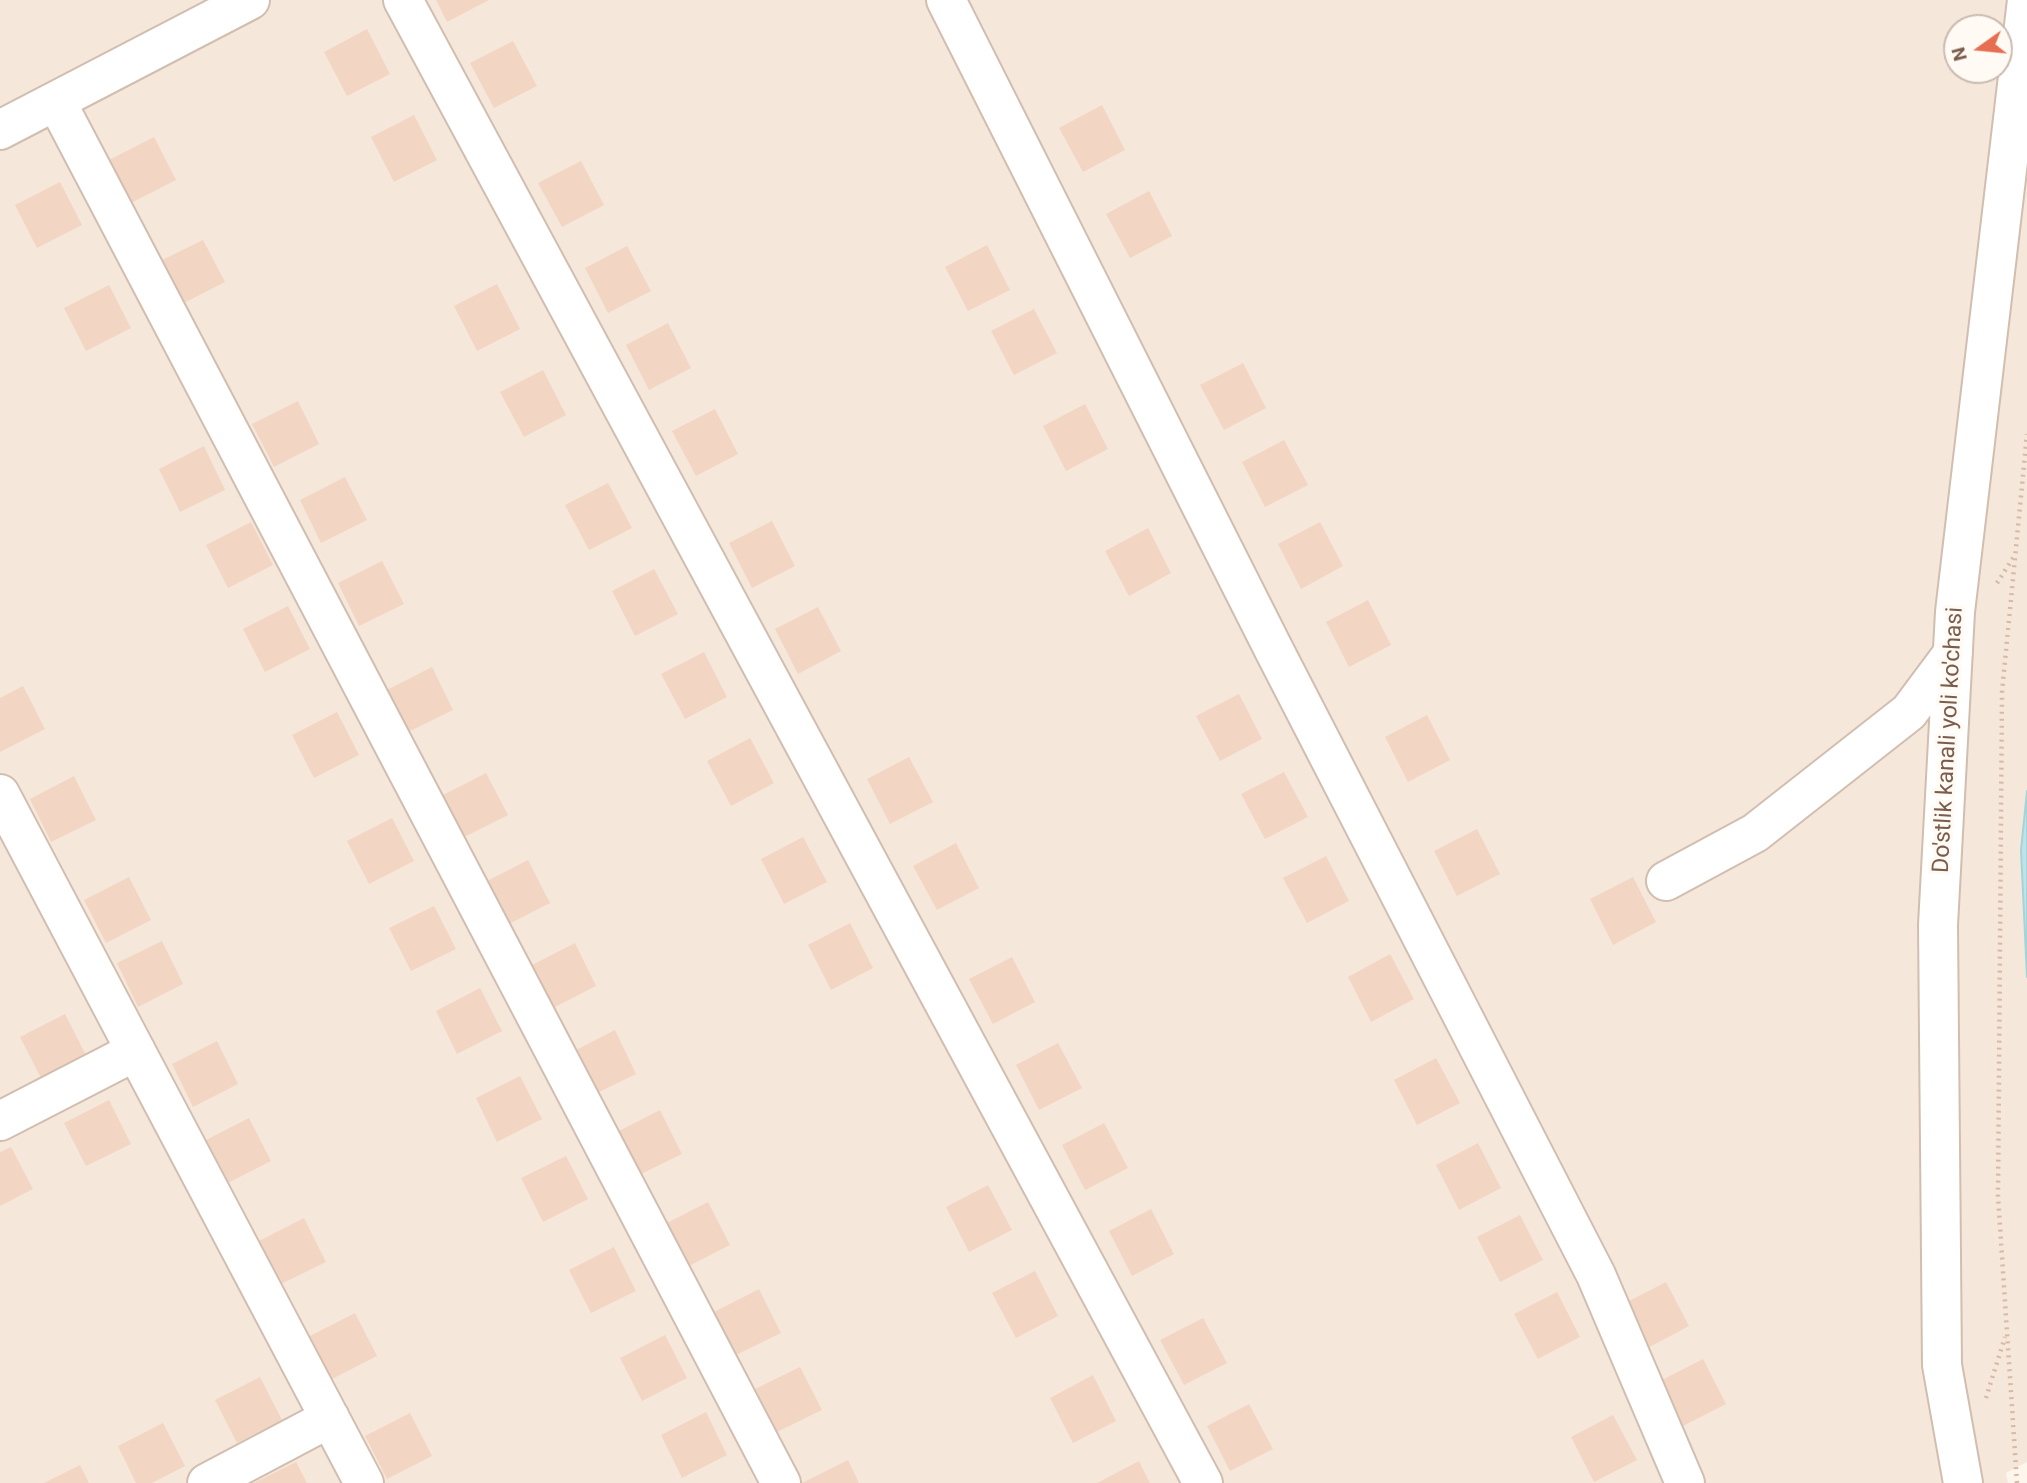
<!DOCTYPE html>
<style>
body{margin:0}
#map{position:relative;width:2027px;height:1483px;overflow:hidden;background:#fdf6ec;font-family:Roboto,sans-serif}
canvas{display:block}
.north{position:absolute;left:1943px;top:14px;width:70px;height:70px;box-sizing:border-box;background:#fffaf3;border:2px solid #cabbb1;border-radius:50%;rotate:255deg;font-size:19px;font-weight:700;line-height:28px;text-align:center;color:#7a5c4d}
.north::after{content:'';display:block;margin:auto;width:24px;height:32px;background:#e76f51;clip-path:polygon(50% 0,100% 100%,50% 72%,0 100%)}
</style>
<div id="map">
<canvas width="2027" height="1483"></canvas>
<div class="north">N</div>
</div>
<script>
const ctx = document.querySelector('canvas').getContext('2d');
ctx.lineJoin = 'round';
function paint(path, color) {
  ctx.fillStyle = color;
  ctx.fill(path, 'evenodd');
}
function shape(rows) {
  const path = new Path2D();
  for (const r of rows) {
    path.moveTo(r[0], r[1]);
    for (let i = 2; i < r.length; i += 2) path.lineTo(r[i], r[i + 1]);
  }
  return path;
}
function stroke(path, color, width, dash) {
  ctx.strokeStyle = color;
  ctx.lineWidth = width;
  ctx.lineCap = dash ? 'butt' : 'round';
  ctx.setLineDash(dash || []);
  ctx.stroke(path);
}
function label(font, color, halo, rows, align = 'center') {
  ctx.font = font + ' Roboto,sans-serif';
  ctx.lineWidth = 7;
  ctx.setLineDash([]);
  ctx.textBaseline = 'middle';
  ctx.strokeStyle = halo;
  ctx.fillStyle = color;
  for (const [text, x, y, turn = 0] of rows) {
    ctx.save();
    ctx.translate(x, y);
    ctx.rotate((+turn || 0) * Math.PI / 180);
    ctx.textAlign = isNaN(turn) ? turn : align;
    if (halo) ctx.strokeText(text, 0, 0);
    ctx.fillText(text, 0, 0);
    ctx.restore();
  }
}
paint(shape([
 [0,0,2027,0,2027,1462,2006,1473,2008,1483,0,1483],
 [1957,28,1999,28,1999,70,1957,70]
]), '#f5e8da');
const water = shape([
 [2027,791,2027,977,2021,850,2027,791]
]);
paint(water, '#bfe3e8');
stroke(water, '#a5d3da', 2);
paint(shape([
 [436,0,489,0,447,22],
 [367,29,390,74,347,96,324,52],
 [513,41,537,86,494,108,470,63],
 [1102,105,1125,150,1083,172,1059,128],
 [414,115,437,160,394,182,371,137],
 [154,137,176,180,131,203,109,160],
 [581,161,604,205,562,227,538,183],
 [60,182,82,225,37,248,15,205],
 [1149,191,1172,236,1130,258,1106,214],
 [203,240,225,282,180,305,158,262],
 [987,245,1010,290,968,311,945,267],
 [627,246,651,291,608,313,585,268],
 [497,284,520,329,477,351,454,306],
 [109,285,131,328,86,351,64,308],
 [1034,309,1057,353,1014,375,991,331],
 [668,323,691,368,649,390,626,345],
 [1243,363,1266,408,1224,430,1200,385],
 [543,370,566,415,524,437,500,392],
 [298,401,319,444,274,467,252,424],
 [1085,404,1108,449,1066,471,1043,426],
 [715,409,738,454,696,476,672,431],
 [1284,440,1308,485,1265,507,1242,462],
 [204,446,225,490,180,512,159,469],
 [345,477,367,520,321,543,300,500],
 [608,483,632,528,589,550,565,505],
 [772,521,795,566,752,588,729,543],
 [251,522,273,565,228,588,206,545],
 [1320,522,1343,566,1301,589,1278,544],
 [1148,528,1171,573,1129,596,1105,551],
 [382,561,404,604,359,626,338,583],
 [654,569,678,614,635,636,612,591],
 [1368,600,1391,645,1349,667,1326,622],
 [288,606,310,649,265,672,243,629],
 [818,607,841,651,798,674,775,629],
 [704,652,727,697,685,719,661,674],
 [432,667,453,710,408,732,387,690],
 [23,686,45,729,0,752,0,698],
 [1239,694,1262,739,1220,761,1196,716],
 [337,712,359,755,314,778,292,735],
 [1427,715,1450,760,1408,782,1385,737],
 [750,738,774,783,731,806,707,761],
 [909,757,933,802,890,824,867,779],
 [1284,772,1308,817,1265,839,1241,794],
 [486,773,508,815,462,838,441,796],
 [74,776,96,820,51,842,30,799],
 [392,818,414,861,369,884,347,841],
 [1477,829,1500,874,1457,896,1434,851],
 [803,837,827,882,784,904,761,859],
 [956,843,979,888,937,910,913,866],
 [1326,856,1349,901,1307,923,1283,878],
 [528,860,550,903,505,926,483,883],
 [129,877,151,920,106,943,84,900],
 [1633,877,1656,922,1613,945,1590,899],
 [434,906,456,949,411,971,389,928],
 [850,923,873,968,831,990,808,945],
 [162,941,183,984,138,1007,117,963],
 [575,943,596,986,551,1009,530,966],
 [1390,954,1414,999,1371,1022,1348,977],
 [1012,957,1035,1002,993,1024,969,979],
 [480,988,502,1031,457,1054,436,1011],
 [65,1014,87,1057,42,1080,20,1037],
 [615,1030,636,1074,591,1096,570,1053],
 [217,1041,238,1084,193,1107,172,1064],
 [1058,1043,1082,1088,1039,1110,1016,1065],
 [1436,1058,1460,1103,1417,1125,1394,1080],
 [520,1076,542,1119,497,1142,476,1098],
 [109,1100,131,1144,86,1166,64,1123],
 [660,1110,682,1154,637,1176,615,1133],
 [249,1118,271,1161,226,1184,204,1141],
 [1104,1123,1128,1168,1085,1190,1062,1145],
 [1478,1143,1501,1188,1459,1210,1436,1165],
 [11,1147,33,1189,0,1206,0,1152],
 [566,1156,588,1199,543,1222,521,1178],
 [988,1185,1012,1230,969,1252,946,1207],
 [708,1202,730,1245,685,1268,663,1225],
 [1151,1209,1174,1254,1132,1276,1109,1231],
 [1520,1215,1543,1260,1500,1282,1477,1237],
 [304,1218,326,1262,281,1284,259,1241],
 [614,1247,636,1291,591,1313,569,1270],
 [1035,1271,1058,1316,1016,1338,992,1293],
 [1666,1282,1689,1326,1646,1349,1623,1304],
 [759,1289,781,1333,736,1355,714,1312],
 [1557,1292,1580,1337,1538,1359,1514,1314],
 [355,1313,377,1356,332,1379,310,1336],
 [1203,1318,1227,1363,1184,1385,1160,1340],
 [665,1335,687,1378,642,1401,620,1358],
 [1703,1359,1726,1404,1683,1426,1660,1381],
 [800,1367,822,1410,777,1432,755,1389],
 [1093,1375,1116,1421,1073,1443,1050,1398],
 [260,1377,282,1420,237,1443,215,1400],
 [1249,1404,1273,1449,1230,1471,1207,1426],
 [706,1412,727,1455,682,1478,661,1435],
 [410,1413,432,1456,387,1479,365,1436],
 [1613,1415,1637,1460,1594,1482,1571,1437],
 [163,1423,185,1466,152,1483,136,1483,118,1446],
 [848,1460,859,1483,802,1483],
 [1139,1461,1150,1483,1097,1483],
 [296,1462,307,1483,254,1483],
 [80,1465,89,1483,44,1483]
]), '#f3d5c3');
const minor = shape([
 [403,0,1203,1483],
 [946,0,1275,652,1596,1275,1685,1483],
 [56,101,781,1483],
 [0,130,250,0],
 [0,794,364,1483],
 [1666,881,1755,833,1909,712,1953,653],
 [0,1121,136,1051],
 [207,1483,330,1418],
 [1963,1483,1942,1365,1938,925,1955,612,2027,0]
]);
stroke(minor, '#d1beb0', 42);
stroke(shape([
 [1997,583,2015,555],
 [1986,1398,2005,1337],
 [2017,1483,1998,1196,2002,692,2027,434]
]), '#d9b8a5', 4.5, [2, 5]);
stroke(minor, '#fff', 38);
label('23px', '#7a5c4d', '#fffaf3', [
 ["Do'stlik kanali yoli ko'chasi",1949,740,-87]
]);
</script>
